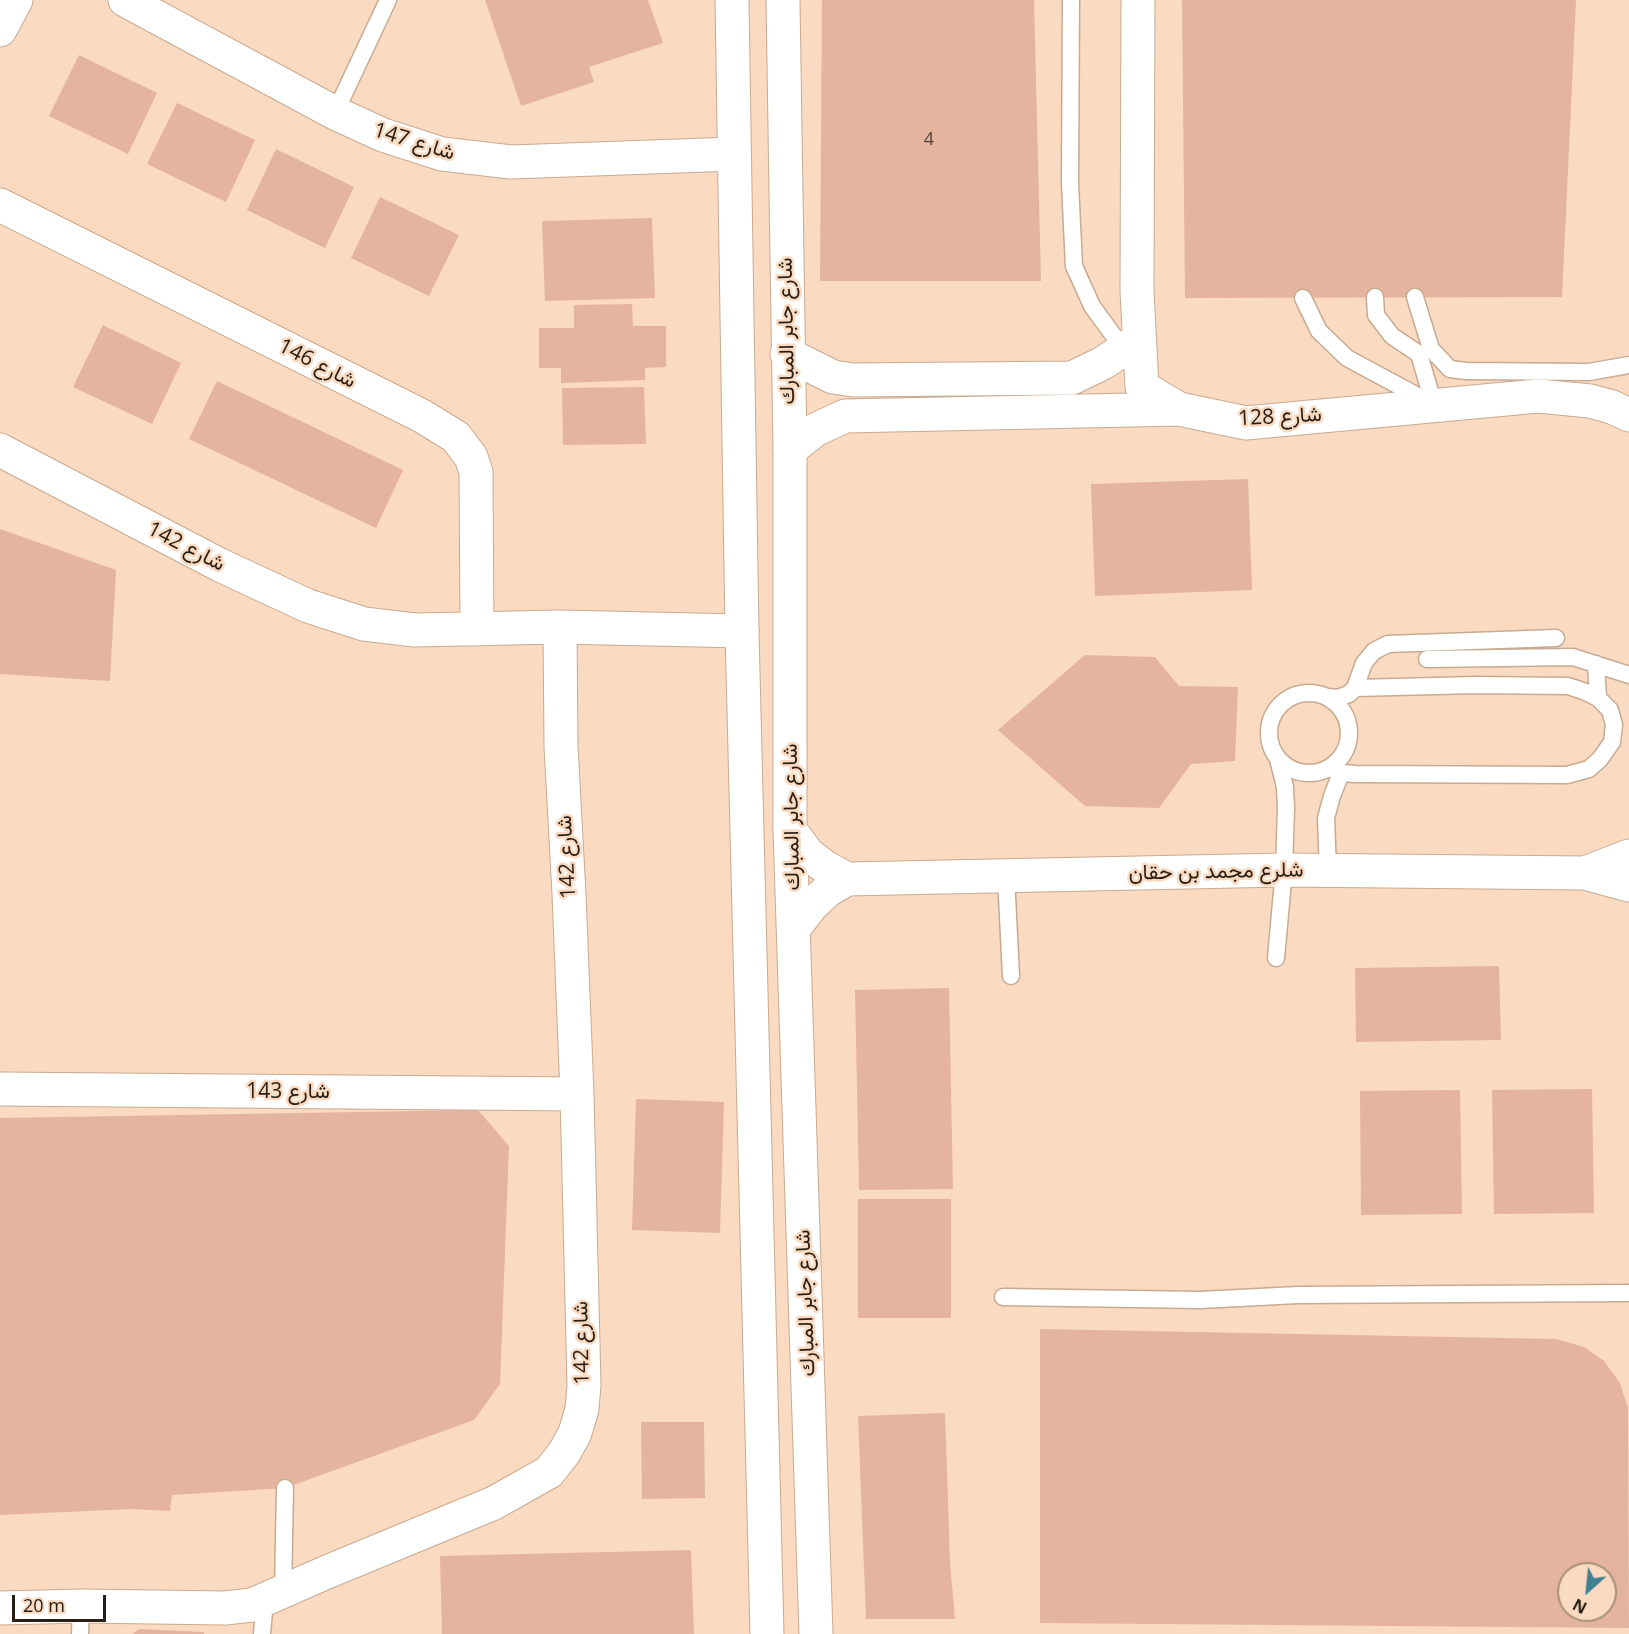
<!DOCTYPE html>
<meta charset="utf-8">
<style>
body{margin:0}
#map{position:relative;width:1629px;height:1634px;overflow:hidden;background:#fadac0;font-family:"Open Sans",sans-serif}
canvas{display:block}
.north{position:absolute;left:1557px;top:1562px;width:60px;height:60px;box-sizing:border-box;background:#fadac0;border:2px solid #a68f7b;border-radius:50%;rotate:207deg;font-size:16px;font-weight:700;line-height:24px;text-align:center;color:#291e14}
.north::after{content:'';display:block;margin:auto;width:21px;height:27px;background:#3f8192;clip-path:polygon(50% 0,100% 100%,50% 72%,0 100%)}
.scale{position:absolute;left:12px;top:1595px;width:94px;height:27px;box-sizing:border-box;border:3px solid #291e14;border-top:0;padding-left:8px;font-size:18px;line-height:21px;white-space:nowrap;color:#291e14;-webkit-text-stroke:4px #fadac0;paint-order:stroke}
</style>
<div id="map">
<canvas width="1629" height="1634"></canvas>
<div class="north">N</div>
<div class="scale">20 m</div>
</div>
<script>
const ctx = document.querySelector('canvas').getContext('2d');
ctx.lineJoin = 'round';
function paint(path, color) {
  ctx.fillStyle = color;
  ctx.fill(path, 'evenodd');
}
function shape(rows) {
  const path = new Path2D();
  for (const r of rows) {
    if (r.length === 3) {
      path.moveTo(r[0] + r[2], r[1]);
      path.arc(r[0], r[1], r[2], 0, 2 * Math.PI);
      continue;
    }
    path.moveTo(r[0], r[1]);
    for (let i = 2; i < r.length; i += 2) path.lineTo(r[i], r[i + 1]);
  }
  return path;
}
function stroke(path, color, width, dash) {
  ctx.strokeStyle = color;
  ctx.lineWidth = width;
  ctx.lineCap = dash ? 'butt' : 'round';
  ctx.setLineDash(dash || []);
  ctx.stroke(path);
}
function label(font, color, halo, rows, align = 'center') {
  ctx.font = font + ' "Open Sans",Vazirmatn,sans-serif';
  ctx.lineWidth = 5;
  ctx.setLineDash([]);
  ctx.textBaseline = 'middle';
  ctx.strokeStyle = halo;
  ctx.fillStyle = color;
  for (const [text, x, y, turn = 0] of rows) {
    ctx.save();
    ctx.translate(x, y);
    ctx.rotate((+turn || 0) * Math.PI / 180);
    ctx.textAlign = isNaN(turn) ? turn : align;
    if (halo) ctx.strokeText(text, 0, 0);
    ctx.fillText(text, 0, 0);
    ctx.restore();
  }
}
paint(shape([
 [485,0,648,0,663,43,589,67,594,82,521,106],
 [822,0,1034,0,1041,281,820,281],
 [1182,0,1576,0,1562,297,1185,298],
 [79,55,157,93,128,154,49,116],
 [177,103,255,140,226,202,147,164],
 [276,149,354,187,325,248,247,210],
 [380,197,459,235,429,296,351,258],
 [652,218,655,298,545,301,542,221],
 [632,304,633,326,666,326,666,367,645,368,645,380,561,383,561,368,539,368,539,328,574,328,574,305],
 [103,325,181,363,152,424,73,387],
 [217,381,403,470,376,528,189,439],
 [644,387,646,444,563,445,562,388],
 [1248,479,1252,590,1095,596,1091,484],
 [0,529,116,570,110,681,0,674],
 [1085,655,1155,657,1179,686,1238,687,1235,761,1191,764,1159,808,1085,806,998,730],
 [1499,966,1501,1040,1356,1042,1355,968],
 [949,988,953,1189,859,1190,855,990],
 [1592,1089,1594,1213,1494,1214,1492,1090],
 [1460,1090,1462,1214,1361,1215,1360,1091],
 [636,1099,724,1102,720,1233,632,1230],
 [478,1110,509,1146,500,1384,474,1420,285,1488,172,1495,170,1511,131,1509,0,1515,0,1118],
 [858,1199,951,1199,951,1318,858,1318],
 [1040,1329,1556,1339,1584,1347,1604,1361,1620,1383,1628,1408,1629,1628,1040,1623],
 [1569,1574,1605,1574,1605,1610,1569,1610],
 [945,1413,950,1562,955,1619,866,1619,858,1416],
 [641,1422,704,1422,705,1498,642,1499],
 [691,1550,694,1634,442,1634,440,1556],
 [139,1629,204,1632,204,1634,133,1634]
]), '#e5b49e');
const lane = shape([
 [1071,0,1070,183,1074,266,1092,306,1124,350],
 [335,113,388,0],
 [1375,297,1376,315,1392,336,1419,354,1434,405],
 [1415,297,1431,349,1450,369,1466,371,1589,372,1629,365],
 [1303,298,1319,331,1347,358,1427,401],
 [1427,659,1573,657,1629,675],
 [1596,664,1598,698],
 [1309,733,40],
 [1328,697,1338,698,1349,694,1355,688,1364,663,1374,651,1388,644,1556,638],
 [1330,768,1341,773,1356,774,1567,775,1589,769,1600,759,1612,742,1614,725,1610,710,1598,698,1586,692,1568,686,1476,685,1355,688],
 [1328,871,1326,818,1332,796,1341,773],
 [1006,876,1011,976],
 [1276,958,1284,870,1286,808,1285,787,1278,759],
 [1003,1297,1200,1300,1298,1295,1629,1293],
 [283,1591,285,1488],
 [80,1634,81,1606],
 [262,1634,265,1600]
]);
const street = shape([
 [125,0,335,113,383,135,442,154,511,162,734,154],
 [1138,0,1137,291,1142,387,1179,409,1246,423,1538,396,1590,401,1612,407,1629,415],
 [0,30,16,0],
 [0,205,422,416,456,437,471,457,476,472,477,629],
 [787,354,833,377,853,380,1072,378,1103,363,1139,339],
 [0,450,220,565,308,606,364,624,415,630,560,627,742,631],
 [790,450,815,430,845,416,1179,409],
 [790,830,808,854,825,867,847,879,828,890,812,905,795,927],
 [1585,873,1629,856],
 [847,879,1284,870,1585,873,1629,885],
 [0,1089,577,1094],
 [0,1608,81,1606,225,1608,252,1605,327,1572,494,1503,549,1472,564,1453,575,1433,582,1409,584,1385,577,1094,569,894,561,746,560,627]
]);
const secondary = shape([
 [732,0,742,631,767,1634],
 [783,0,790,450,790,830,816,1634]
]);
stroke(lane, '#c8aa91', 19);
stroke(street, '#c8aa91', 35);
stroke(secondary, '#c8aa91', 35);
stroke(lane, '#fff', 16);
stroke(street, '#fff', 33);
stroke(secondary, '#fff', 33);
label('18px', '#584436', null, [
 ["4",929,140]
]);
label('21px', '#291e14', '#fadac0', [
 ["شارع 147",414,142,17],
 ["شارع جابر المبارك",787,331,-91],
 ["شارع 146",317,364,27],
 ["شارع 128",1280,417,-3],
 ["شارع 142",186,547,27],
 ["شارع جابر المبارك",792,817,-91],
 ["شارع 142",567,857,-93],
 ["شلرع مجمد بن حقان",1216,872,-1],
 ["شارع 143",288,1092],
 ["شارع جابر المبارك",806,1303,-92],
 ["شارع 142",582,1343,-91]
]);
</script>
